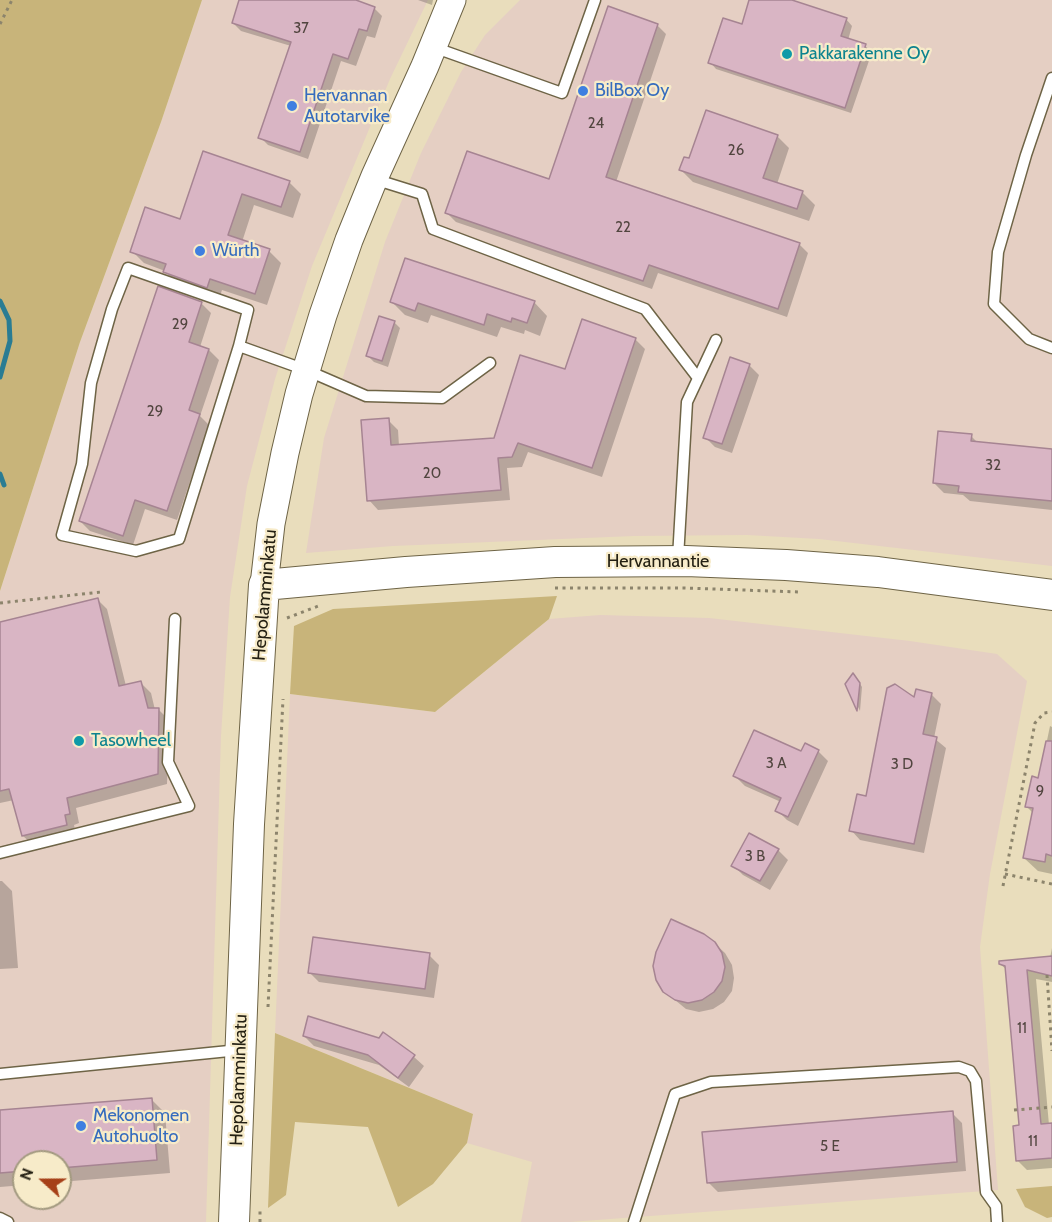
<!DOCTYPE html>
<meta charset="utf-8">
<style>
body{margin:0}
#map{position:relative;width:1052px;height:1222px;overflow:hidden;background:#e9ddbc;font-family:Cabin,sans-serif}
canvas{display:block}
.north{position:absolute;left:12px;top:1150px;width:60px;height:60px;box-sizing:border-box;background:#f7ebc9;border:2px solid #a39a80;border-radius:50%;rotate:291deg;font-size:16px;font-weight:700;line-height:24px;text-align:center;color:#242013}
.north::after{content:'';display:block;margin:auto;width:21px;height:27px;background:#a64018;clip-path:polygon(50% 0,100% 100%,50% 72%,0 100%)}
</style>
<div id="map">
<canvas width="1052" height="1222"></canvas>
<div class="north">N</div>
</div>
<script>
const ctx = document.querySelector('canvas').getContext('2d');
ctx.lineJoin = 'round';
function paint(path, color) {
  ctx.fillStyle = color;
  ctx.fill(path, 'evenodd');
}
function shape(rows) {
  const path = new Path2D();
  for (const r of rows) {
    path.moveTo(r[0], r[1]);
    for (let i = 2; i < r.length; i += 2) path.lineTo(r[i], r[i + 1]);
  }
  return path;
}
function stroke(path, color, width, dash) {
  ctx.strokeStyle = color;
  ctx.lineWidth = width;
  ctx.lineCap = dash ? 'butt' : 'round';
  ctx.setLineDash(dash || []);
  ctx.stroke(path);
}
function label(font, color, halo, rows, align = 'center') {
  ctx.font = font + ' Cabin,sans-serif';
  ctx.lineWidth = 4.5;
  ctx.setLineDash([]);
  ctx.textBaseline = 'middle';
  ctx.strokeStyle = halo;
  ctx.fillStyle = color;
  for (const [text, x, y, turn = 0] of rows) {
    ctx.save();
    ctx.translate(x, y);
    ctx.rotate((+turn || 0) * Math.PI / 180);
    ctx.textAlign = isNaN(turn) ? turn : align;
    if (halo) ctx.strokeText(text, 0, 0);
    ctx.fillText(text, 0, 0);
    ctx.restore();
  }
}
paint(shape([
 [202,0,428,0,390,79,312,266,275,379,247,486,230,597,221,736,206,1222,0,1222,0,591,80,342,161,122],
 [24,1162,60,1162,60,1198,24,1198],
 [520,0,1052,0,1052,566,819,539,747,535,634,536,393,546,306,553,324,438,385,242,421,153,461,72,485,35],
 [600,615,709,618,910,641,997,654,1027,681,990,874,980,947,998,1190,570,1222,521,1222,532,1162,467,1143,473,1114,275,1033,290,694,435,712,549,619]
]), '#e5cfc3');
paint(shape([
 [0,0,202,0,161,122,80,342,0,591],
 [557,596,549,619,435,712,290,694,294,626,333,609],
 [275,1033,473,1114,467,1143,433,1184,398,1207,368,1127,295,1122,286,1195,268,1208],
 [1052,1186,1052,1217,1047,1218,1025,1207,1016,1189]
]), '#c8b47a');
paint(shape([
 [241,0,351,0,374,8,382,16,375,38,367,36,356,66,341,61,308,159,268,145,260,137,291,46,241,31,233,23],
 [418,0,433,0,432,5],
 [751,0,787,0,846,19,852,26,848,40,865,46,872,52,851,113,716,69,710,62,743,26],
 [657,25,666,34,616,182,799,244,808,253,787,317,658,273,652,289,456,222,447,213,550,181],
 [777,136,789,148,777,184,802,192,815,205,809,221,693,182,681,170,690,160],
 [204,153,289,182,301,194,293,218,254,205,242,242,269,251,281,263,267,305,222,290,219,299,177,284,165,271,144,263,132,251,181,221],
 [392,302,534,302,547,316,540,336,525,330,524,334,501,327,497,337,431,315,428,323,405,315],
 [201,303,211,313,200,347,209,350,219,360,200,416,209,425,177,520,145,509,133,545,90,531,80,521],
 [394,322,400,328,388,367,374,362,368,356],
 [635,339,645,349,602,477,528,452,522,467,507,468,510,500,378,510,369,500,388,420,398,430,399,446,495,439,566,371],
 [749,365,759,375,732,453,715,447,705,437],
 [971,436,979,444,1052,451,1052,510,970,501,963,495,944,493,934,483],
 [97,599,107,609,126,686,141,683,151,693,155,710,159,710,169,720,167,784,76,808,79,823,74,825,76,835,33,845,23,836,14,800,0,803,0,624],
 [856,677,862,687,860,711,847,684],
 [931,694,941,704,934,738,946,748,924,853,860,840,851,830,915,699],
 [1050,726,1052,727,1052,874,1038,871,1024,858,1033,813,1026,806,1039,779],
 [818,751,828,761,798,826,787,820,777,810,781,802,745,786,735,776,801,753],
 [778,850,788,860,770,890,743,875,733,865],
 [0,881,2,881,12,891,18,968,0,969],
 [714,943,725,953,732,965,734,978,732,991,724,1002,713,1009,699,1012,686,1009,664,991],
 [1052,948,1052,982,1036,979,1049,1125,1052,1124,1052,1168,1027,1170,1017,1160,1021,1127,1007,970,1000,964,1050,958],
 [429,955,439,965,434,998,319,982,309,972],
 [383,1034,414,1057,424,1066,409,1087,379,1065,314,1046,304,1036,380,1040],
 [152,1100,165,1113,170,1173,60,1182,60,1162,24,1162,24,1185,0,1187,0,1112],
 [952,1113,962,1123,966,1171,718,1192,708,1182]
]), '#0003');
stroke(shape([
 [0,301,9,320,10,341,0,377],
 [0,474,4,485]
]), '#2a7c93', 5);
const building = shape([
 [239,0,356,0,375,7,367,31,359,29,348,59,333,54,300,152,258,138,291,42,232,23,239,0],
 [749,0,792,0,847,18,841,36,866,44,845,108,708,63,723,18,742,24,749,0],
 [608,6,658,24,606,177,800,243,778,309,649,265,643,281,445,213,467,151,549,179,608,6],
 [706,110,778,135,763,178,803,191,797,209,679,170,684,157,689,158,706,110],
 [203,151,290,181,281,207,242,194,228,235,270,249,255,294,210,279,207,288,163,272,166,264,130,252,145,207,180,219,203,151],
 [405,258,535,301,527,323,512,318,511,322,487,314,484,325,418,303,415,311,390,302,405,258],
 [158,286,202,302,189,342,209,349,189,410,200,414,167,511,135,500,123,536,79,521,158,286],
 [379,316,395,321,382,361,366,356,379,316],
 [582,319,636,338,592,468,518,443,512,457,498,458,501,490,367,501,361,420,389,418,391,445,494,438,520,355,565,369,582,319],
 [730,357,750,364,722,444,703,438,730,357],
 [938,431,972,434,971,441,1052,449,1052,501,958,492,959,486,933,483,938,431],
 [98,598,119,686,141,681,148,708,159,708,158,774,67,798,70,814,65,815,67,825,22,836,9,789,0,791,0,622,98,598],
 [853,673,860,683,857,711,845,684,853,673],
 [895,684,914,697,916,689,932,693,923,734,937,737,914,844,849,831,857,794,866,796,887,688,895,684],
 [754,730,801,751,805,743,819,750,788,817,775,811,781,798,733,776,754,730],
 [1046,741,1052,741,1052,856,1046,854,1045,862,1023,858,1033,808,1025,807,1032,776,1038,778,1046,741],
 [749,833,779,849,760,881,731,866,749,833],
 [671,919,704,934,715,942,722,953,725,967,722,981,714,992,702,1000,688,1003,675,1000,663,992,656,980,653,966,656,952,671,919],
 [313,937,430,953,425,989,308,973,313,937],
 [1052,956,1052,976,1027,970,1041,1124,1052,1123,1052,1158,1016,1161,1013,1126,1019,1125,1005,966,999,964,999,961,1052,956],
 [308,1016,379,1038,383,1032,415,1055,398,1078,368,1055,303,1036,308,1016],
 [152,1098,157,1160,60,1168,60,1162,24,1162,24,1171,0,1173,0,1110,152,1098],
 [953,1111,957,1162,707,1183,702,1132,953,1111]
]);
paint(building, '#d9b5c4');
stroke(building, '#a68492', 1.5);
const service = shape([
 [433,47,562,93,595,0],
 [1052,78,1026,155,998,252,994,304,1029,339,1052,348],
 [374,179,422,194,433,229,645,309,698,378],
 [239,346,248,310,128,268,112,309,91,383,82,464,62,535,136,551,179,539,239,346,306,370,366,396,442,398,490,363],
 [678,558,687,402,716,340],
 [0,853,189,806,168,762,175,619],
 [0,1074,239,1050],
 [0,1218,8,1222],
 [634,1222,675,1094,711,1082,959,1067,970,1071,976,1081,986,1192,996,1206,997,1222]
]);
const tertiary = shape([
 [264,585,271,524,285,453,299,394,323,315,349,240,375,176,425,66,452,0]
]);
const secondary = shape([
 [234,1222,249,824,264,585,406,572,555,562,686,561,786,565,878,572,1052,595]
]);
stroke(service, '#6e6446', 13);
stroke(tertiary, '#6e6446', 29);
stroke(secondary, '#6e6446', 32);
stroke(shape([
 [0,24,12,0],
 [555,588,684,588,800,592],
 [0,603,101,592],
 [287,618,321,605],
 [1005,874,1052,884],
 [1003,886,1035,723,1044,713,1052,712],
 [1047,975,1052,1051],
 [268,1007,283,699],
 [1014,1110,1052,1107],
 [260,1222,260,1209]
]), '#8c846c', 3, [3, 4.5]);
stroke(service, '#fff', 10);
stroke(tertiary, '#fff', 27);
stroke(secondary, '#fff', 30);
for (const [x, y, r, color] of [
 [787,54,6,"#0f9aa8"],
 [583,91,6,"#3f7fe0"],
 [292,106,6,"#3f7fe0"],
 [200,251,6,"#3f7fe0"],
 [79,741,6,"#0f9aa8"],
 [81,1126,6,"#3f7fe0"]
]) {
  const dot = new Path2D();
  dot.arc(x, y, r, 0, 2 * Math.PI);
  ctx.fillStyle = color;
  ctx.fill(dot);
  stroke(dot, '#f7ebc9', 2);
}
label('15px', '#51453f', null, [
 ["37",301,29],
 ["24",596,124],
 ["26",736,151],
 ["22",623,228],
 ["29",180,325],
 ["29",155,412],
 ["32",993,466],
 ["20",432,474],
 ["3 A",776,764],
 ["3 D",902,765],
 ["9",1040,792],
 ["3 B",755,857],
 ["11",1022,1029],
 ["11",1033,1142],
 ["5 E",830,1147]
]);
label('18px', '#0d838f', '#f7ebc9', [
 ["Pakkarakenne Oy",799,54],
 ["Tasowheel",91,741]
], 'left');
label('18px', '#366cbe', '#f7ebc9', [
 ["BilBox Oy",595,91],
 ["Hervannan",304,96],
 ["Autotarvike",304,117],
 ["Würth",212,251],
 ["Mekonomen",93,1116],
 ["Autohuolto",93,1137]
], 'left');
label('18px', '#242013', '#f7ebc9', [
 ["Hervannantie",658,562],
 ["Hepolamminkatu",265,595,-85],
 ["Hepolamminkatu",239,1080,-88]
]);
</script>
